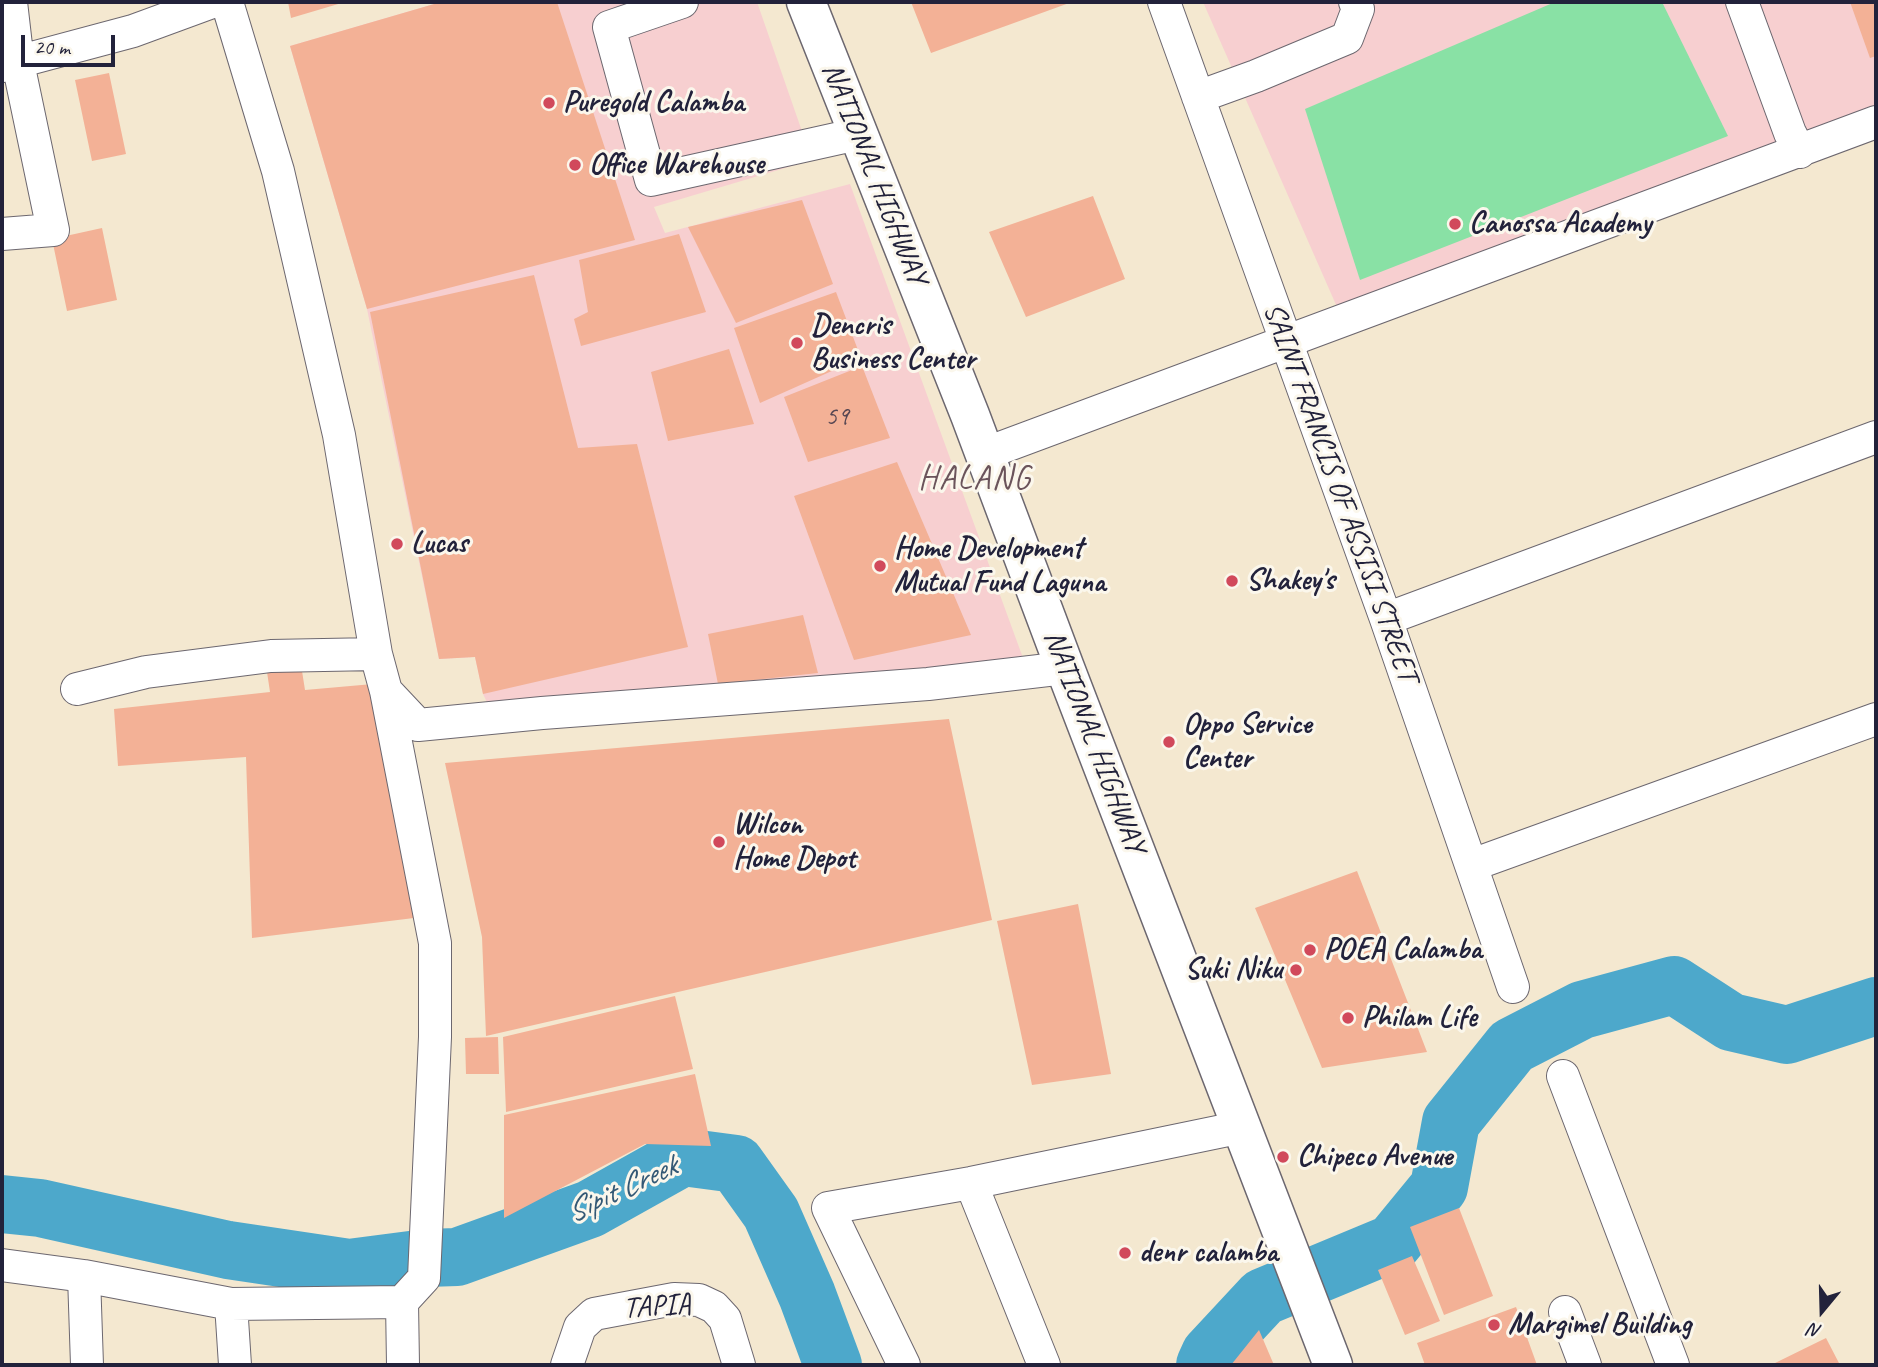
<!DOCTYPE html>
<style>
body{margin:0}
#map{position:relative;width:1878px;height:1367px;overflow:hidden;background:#f4e8d0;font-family:Caveat,sans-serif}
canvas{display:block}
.frame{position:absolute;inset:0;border:4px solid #22223b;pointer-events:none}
.north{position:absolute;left:1787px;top:1276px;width:70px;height:70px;-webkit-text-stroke:5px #fbf7ec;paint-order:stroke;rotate:199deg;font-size:19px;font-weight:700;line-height:28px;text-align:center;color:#22223b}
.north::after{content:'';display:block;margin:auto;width:24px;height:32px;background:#22223b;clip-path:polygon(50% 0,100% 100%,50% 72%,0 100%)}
.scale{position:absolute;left:21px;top:35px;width:94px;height:32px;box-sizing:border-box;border:4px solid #22223b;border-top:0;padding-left:9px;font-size:21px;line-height:24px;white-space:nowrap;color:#22223b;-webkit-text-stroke:5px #fbf7ec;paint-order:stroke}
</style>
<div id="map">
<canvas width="1878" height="1367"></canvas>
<div class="frame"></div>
<div class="north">N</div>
<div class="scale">20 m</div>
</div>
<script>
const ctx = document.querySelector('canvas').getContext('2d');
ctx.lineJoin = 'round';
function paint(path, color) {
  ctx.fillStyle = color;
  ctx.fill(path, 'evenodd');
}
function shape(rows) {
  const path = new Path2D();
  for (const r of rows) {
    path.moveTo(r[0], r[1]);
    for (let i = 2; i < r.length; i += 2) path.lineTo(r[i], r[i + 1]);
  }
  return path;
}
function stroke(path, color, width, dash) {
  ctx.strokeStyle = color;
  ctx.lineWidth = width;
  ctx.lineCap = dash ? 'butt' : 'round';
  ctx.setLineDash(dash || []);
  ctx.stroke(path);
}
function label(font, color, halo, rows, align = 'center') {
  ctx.font = font + ' Caveat,sans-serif';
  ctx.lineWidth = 6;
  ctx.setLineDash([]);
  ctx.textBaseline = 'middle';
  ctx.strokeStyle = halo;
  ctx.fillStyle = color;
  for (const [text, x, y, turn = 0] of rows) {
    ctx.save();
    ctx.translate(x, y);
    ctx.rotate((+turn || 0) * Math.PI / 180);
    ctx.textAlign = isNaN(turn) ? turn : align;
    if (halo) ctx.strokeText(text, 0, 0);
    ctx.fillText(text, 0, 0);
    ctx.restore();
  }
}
paint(shape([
 [441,2,757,2,812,160,654,207,665,233,850,184,1023,658,495,719,483,694,475,657,439,659,367,309,290,46],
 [1203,2,1876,2,1876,124,1344,323]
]), '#f7cfd0');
paint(shape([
 [1555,2,1662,2,1728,136,1360,280,1305,109]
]), '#89e1a5');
stroke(shape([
 [2,1204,40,1208,228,1250,349,1268,426,1258,457,1257,590,1209,683,1157,736,1164,771,1213,807,1295,833,1365],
 [1205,1365,1210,1354,1263,1297,1393,1243,1439,1187,1451,1122,1512,1046,1582,1010,1674,985,1731,1022,1787,1035,1876,1006]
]), '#4da8cb', 58);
paint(shape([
 [288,2,345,2,291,18],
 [441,2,557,2,635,240,367,309,290,46],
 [911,2,1072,2,931,53],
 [1850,2,1876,2,1876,56,1870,58],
 [109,73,126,154,92,161,75,80],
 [1093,196,1125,279,1026,317,989,232],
 [802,200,833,284,736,323,688,227],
 [102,228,117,300,67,311,52,239],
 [679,234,706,312,581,346,574,319,588,312,579,260],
 [534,275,578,448,637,444,688,647,483,694,475,657,439,659,370,312],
 [836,292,861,358,760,403,734,328],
 [729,349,754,424,668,441,651,372],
 [862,366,890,438,808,462,784,397],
 [897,462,971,635,854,660,794,496],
 [803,615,818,673,718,684,708,634],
 [302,671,305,690,373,684,422,917,252,938,246,757,118,766,114,709,270,692,267,672],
 [949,719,992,920,486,1036,482,937,445,763],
 [1357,871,1427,1052,1322,1068,1255,908],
 [1078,904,1111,1074,1032,1085,997,921],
 [675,996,693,1069,506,1112,503,1037],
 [498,1037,499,1074,466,1074,465,1038],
 [695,1074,711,1146,645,1144,504,1218,504,1115],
 [1459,1208,1493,1296,1444,1315,1410,1227],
 [1412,1256,1440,1321,1405,1335,1378,1270],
 [1516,1307,1537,1365,1425,1365,1417,1343],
 [1259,1330,1274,1365,1231,1365],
 [1826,1338,1840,1365,1771,1365]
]), '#f3b196');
const minor = shape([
 [227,2,278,171,339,435,376,654,386,691,418,725,542,713,928,684,1065,668],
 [682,2,609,27,651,180,858,134],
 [1164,2,1386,619,1513,987],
 [1742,2,1790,133,1800,152],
 [2,66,133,31,212,2],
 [1198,97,1256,76,1347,38,1358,9,1355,2],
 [2,234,53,230,18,63,11,2],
 [984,454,1876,122],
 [1386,619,1876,437],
 [77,689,146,672,271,656,376,654],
 [386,691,435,943,435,1037,424,1278,402,1302,403,1365],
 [1472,865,1876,719],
 [1563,1076,1673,1365],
 [971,1183,1044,1365],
 [2,1265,84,1276,231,1304,402,1302],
 [84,1276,87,1365],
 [231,1304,235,1365],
 [1565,1312,1585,1365],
 [567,1365,580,1327,594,1314,674,1299,699,1300,714,1307,725,1319,739,1365],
 [904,1365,828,1208,971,1183,1242,1127]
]);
const major = shape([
 [806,2,970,415,1065,668,1333,1365]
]);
stroke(minor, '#6c676f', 34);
stroke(major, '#6c676f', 41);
stroke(minor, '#fff', 32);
stroke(major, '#fff', 38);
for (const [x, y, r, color] of [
 [549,103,7,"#d1495b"],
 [575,165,7,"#d1495b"],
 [1455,224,7,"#d1495b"],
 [797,343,7,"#d1495b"],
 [397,544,7,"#d1495b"],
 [880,566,7,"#d1495b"],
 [1232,581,7,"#d1495b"],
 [1169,742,7,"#d1495b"],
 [719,842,7,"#d1495b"],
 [1310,950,7,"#d1495b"],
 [1296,970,7,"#d1495b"],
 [1348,1018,7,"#d1495b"],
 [1283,1157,7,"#d1495b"],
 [1125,1253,7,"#d1495b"],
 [1494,1325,7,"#d1495b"]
]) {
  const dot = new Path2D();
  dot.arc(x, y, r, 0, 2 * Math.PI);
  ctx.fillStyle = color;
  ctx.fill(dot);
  stroke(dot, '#fbf7ec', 2.5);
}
label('26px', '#564652', null, [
 ["59",837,417]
]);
label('bold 30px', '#22223b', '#fbf7ec', [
 ["Puregold Calamba",563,103],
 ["Office Warehouse",589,165],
 ["Canossa Academy",1469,224],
 ["Dencris",811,326],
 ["Business Center",811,360],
 ["Lucas",411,544],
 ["Home Development",894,549],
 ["Mutual Fund Laguna",894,583],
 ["Shakey's",1246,581],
 ["Oppo Service",1183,725],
 ["Center",1183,759],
 ["Wilcon",733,825],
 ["Home Depot",733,859],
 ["POEA Calamba",1324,950],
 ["Suki Niku",1282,970,"right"],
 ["Philam Life",1362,1018],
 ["Chipeco Avenue",1297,1157],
 ["denr calamba",1139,1253],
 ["Margimel Building",1508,1325]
], 'left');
label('30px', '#22223b', '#fbf7ec', [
 ["NATIONAL HIGHWAY",874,174,68],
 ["SAINT FRANCIS OF ASSISI STREET",1340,493,70],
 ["NATIONAL HIGHWAY",1094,742,69],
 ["TAPIA",657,1307,-4]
]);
label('italic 32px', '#335875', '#fbf7ec', [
 ["Sipit Creek",622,1190,-25]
]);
ctx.letterSpacing = '2px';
label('33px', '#6b545b', '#fbf7ec', [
 ["HALANG",975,479]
]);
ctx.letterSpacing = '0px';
</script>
